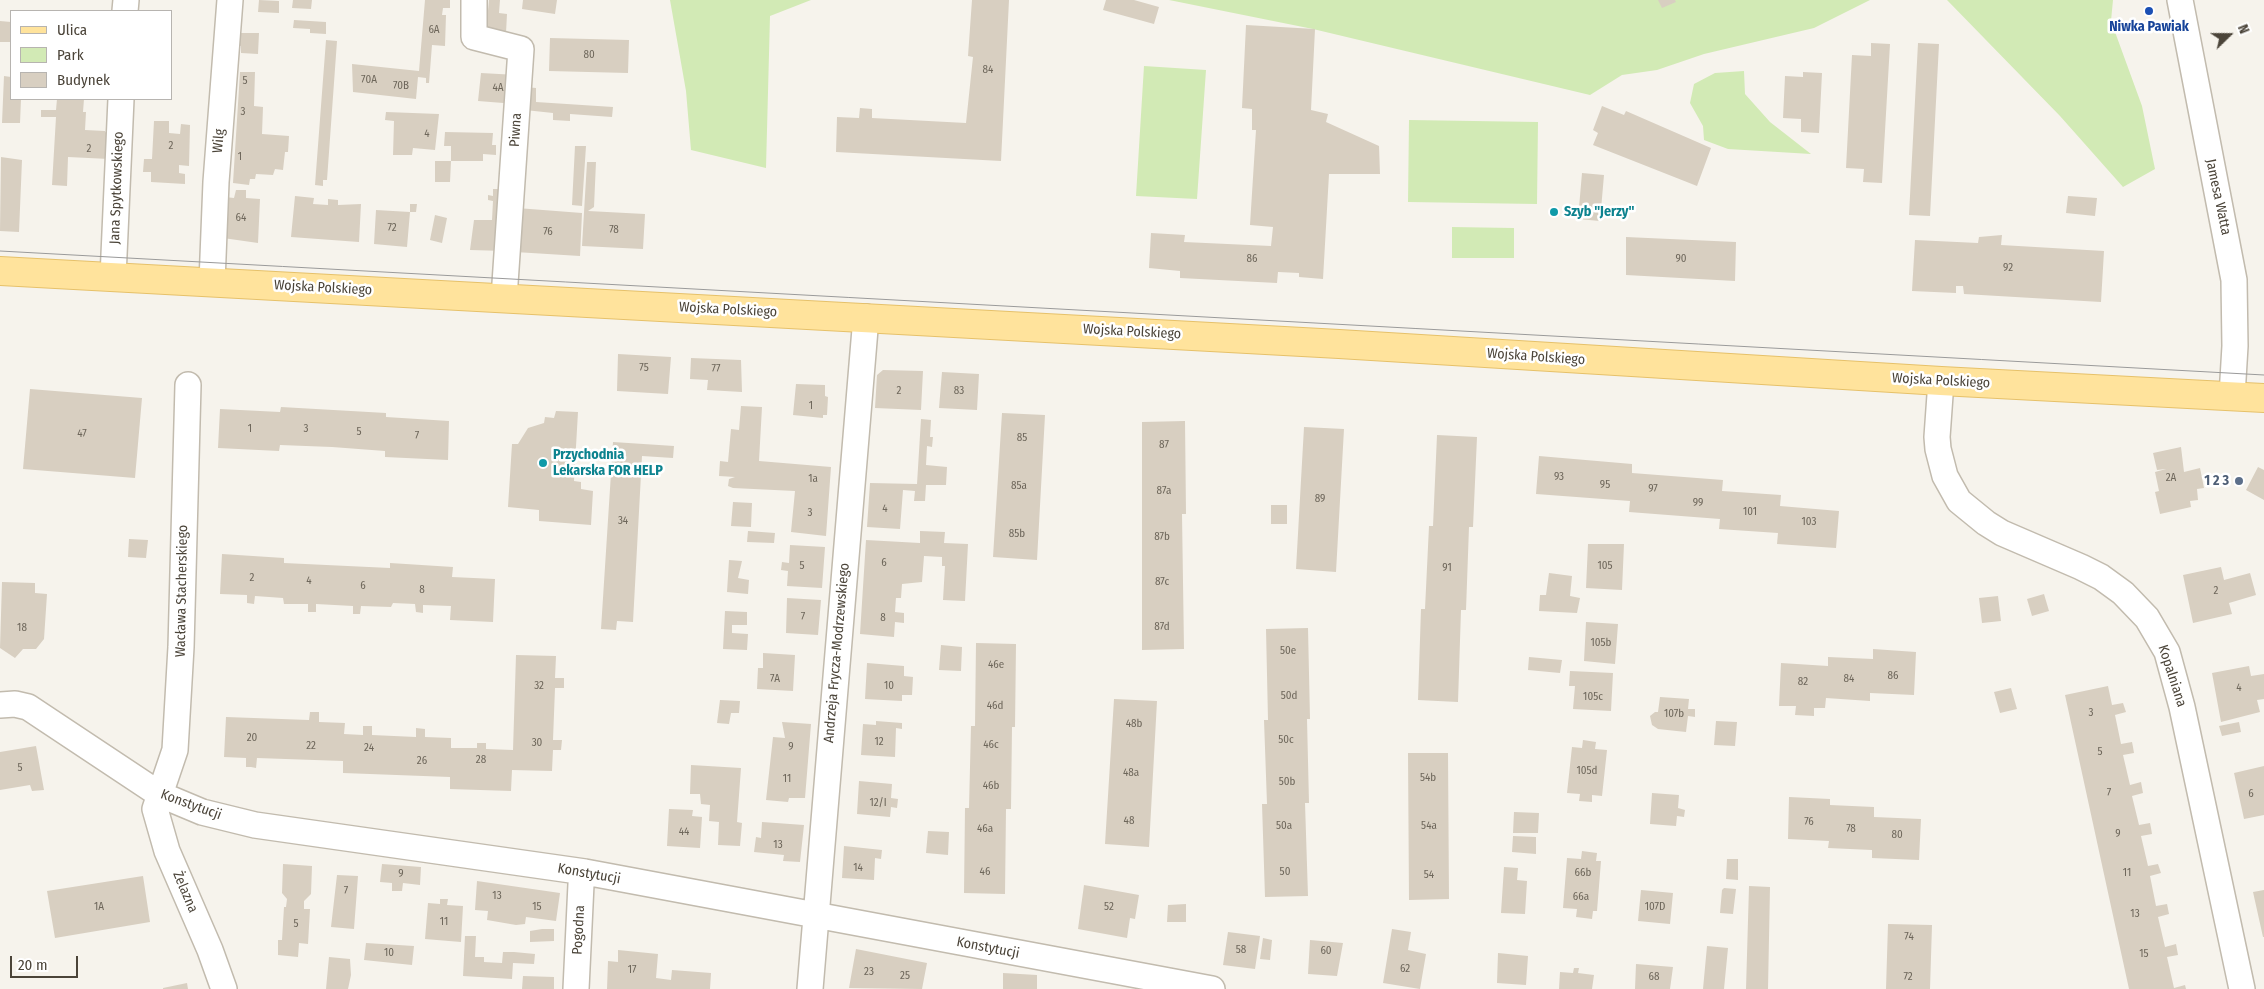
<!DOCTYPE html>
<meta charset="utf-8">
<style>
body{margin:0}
#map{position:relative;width:2264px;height:989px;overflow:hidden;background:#f6f3ec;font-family:"Fira Sans Condensed",sans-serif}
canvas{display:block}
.legend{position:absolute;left:10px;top:10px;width:162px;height:90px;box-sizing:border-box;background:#fff;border:1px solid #b7b4b0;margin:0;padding:6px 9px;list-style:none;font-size:15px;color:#4b4439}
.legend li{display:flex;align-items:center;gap:10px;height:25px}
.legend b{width:25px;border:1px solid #b7b4b0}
.north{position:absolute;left:2204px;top:10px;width:50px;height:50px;-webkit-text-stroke:4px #fff;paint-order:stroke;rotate:68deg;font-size:14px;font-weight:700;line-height:20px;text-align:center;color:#4b4439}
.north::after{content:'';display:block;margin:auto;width:18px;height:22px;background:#4b4439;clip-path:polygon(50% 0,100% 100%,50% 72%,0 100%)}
.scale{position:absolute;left:10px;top:956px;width:68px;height:22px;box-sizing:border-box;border:2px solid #4b4439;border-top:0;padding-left:6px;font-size:15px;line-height:18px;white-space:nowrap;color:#4b4439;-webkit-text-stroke:4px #fff;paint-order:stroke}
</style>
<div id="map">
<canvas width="2264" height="989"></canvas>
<ul class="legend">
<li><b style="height:6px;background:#ffe39c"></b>Ulica</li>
<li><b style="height:14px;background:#d2eab5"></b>Park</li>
<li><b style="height:14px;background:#d8cfc1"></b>Budynek</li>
</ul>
<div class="north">N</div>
<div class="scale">20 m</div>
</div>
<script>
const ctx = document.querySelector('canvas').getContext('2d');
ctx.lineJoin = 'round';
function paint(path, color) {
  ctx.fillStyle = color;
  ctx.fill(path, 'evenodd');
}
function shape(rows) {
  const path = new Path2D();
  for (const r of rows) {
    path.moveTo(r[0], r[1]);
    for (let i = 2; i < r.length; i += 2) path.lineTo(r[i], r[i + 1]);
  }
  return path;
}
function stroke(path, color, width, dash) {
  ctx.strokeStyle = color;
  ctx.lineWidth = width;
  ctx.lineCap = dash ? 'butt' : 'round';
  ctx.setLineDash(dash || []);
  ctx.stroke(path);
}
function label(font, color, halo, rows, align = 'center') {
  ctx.font = font + ' "Fira Sans Condensed",sans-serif';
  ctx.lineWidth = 5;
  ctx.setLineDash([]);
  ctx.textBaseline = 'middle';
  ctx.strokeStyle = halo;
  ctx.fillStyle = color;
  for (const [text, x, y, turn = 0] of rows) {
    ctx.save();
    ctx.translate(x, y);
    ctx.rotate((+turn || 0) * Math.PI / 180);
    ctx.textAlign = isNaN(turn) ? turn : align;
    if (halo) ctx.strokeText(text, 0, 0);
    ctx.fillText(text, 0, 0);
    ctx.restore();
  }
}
paint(shape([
 [670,0,811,0,770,16,766,168,691,150,686,91],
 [1169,0,1870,0,1814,28,1704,54,1657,70,1622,75,1590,95,1313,29],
 [1947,0,2113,0,2111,21,2142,106,2155,169,2123,187,2060,116],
 [1144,66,1206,70,1197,199,1136,196],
 [1744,71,1745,94,1770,122,1811,154,1728,149,1704,140,1703,126,1690,103,1694,84,1715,73],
 [1409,120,1538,122,1537,204,1408,202],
 [1452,227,1514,228,1514,258,1452,258]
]), '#d2eab5');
paint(shape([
 [259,0,279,1,279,13,258,12],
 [293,0,312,0,311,9,292,8],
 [425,0,450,0,450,8,443,8,442,15,446,15,445,46,432,45,429,83,426,83,426,78,418,77,416,99,353,92,352,64,419,71],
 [489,0,500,0,499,13,507,14,506,33,486,32],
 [523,0,557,0,555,14,522,9],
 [972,0,1009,0,1001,161,836,152,837,117,859,118,860,108,872,109,872,118,966,123,973,57,968,56],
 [1106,0,1134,0,1159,7,1154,24,1103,10],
 [1658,0,1675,0,1676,2,1662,8],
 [294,20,326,22,326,34,310,33,310,29,293,28],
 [0,21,11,22,11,42,0,42],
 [1246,25,1315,29,1311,110,1328,114,1326,122,1379,146,1380,174,1329,174,1323,279,1299,277,1299,273,1278,272,1277,283,1180,278,1180,271,1149,268,1151,233,1185,235,1184,242,1271,246,1273,227,1250,225,1256,130,1252,130,1252,109,1242,108],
 [236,33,259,33,258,54,241,53,241,46,234,45],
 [550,38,629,40,628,73,549,71],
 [326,40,337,41,327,180,323,180,323,186,315,185],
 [1871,43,1890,44,1882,183,1863,182,1864,169,1846,168,1852,55,1871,56],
 [1918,43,1939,44,1930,216,1909,215],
 [240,72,255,72,254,106,263,107,262,134,289,136,288,152,285,152,283,170,275,169,273,175,256,174,255,179,250,179,249,185,233,183],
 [1803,72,1822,73,1819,133,1801,132,1801,119,1783,118,1785,76,1803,77],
 [481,73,517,75,516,104,478,101],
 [4,76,11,77,11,99,21,99,20,123,2,123],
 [526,87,536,88,536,102,613,107,612,117,570,114,570,121,553,120,553,113,525,110],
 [57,99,84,99,83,112,86,112,85,130,105,131,110,140,109,159,68,157,67,186,52,185,56,117,41,117,41,110,56,110],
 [1602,106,1624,115,1626,111,1711,148,1697,186,1593,145,1598,133,1593,130],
 [386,112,439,114,435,150,413,148,412,155,393,155,394,121,385,120],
 [154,121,169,121,169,133,180,134,181,124,190,125,189,166,179,165,179,173,185,174,185,184,151,182,151,172,143,172,144,159,152,159],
 [445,132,493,133,492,145,496,145,496,155,483,154,483,161,451,161,450,182,435,182,435,161,451,161,451,146,444,146],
 [575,146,586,146,582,206,572,205],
 [1,157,22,160,19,232,0,231],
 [587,162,596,162,594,207,588,211,645,214,643,249,582,246],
 [1582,173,1604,175,1600,221,1578,219],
 [493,189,508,189,505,251,470,250,474,220,492,220,493,201,488,200,488,195,493,196],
 [236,190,246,190,246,198,260,199,258,243,223,238,225,197,234,198],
 [295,196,314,198,313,204,328,205,328,199,338,200,338,205,361,204,359,242,291,237],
 [2068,196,2097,198,2095,216,2066,213],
 [410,204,417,204,416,212,410,212],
 [517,208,582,213,580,256,515,252],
 [376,210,410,212,407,247,374,244],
 [435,215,447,218,442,243,430,240],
 [2002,235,2001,245,2104,251,2101,302,1964,294,1963,286,1956,286,1956,293,1912,291,1915,240,1978,243,1979,237],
 [1626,237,1736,242,1735,281,1626,275],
 [618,354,671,357,668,394,617,391],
 [691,358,741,360,742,392,707,390,708,380,690,379],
 [883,370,923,371,921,410,875,408,877,375],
 [942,372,979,374,977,410,939,408],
 [796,384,825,385,825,396,828,397,827,415,823,415,823,418,793,415],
 [30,389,142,398,135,478,23,469],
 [741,406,762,407,759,461,831,467,826,536,791,532,795,491,733,488,728,486,729,479,735,477,719,476,720,461,728,462,731,429,739,430],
 [281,407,386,413,386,417,449,421,448,460,385,457,385,451,332,447,280,445,279,451,218,448,220,409,280,412],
 [556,411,578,412,574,481,581,482,581,489,593,491,591,525,539,521,539,510,508,507,512,444,518,444,528,428,544,423,545,417,554,418],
 [1002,413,1045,415,1037,560,993,557],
 [921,419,931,420,930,437,933,437,932,447,927,446,926,465,947,467,946,485,926,485,925,501,914,501,915,491,903,490,900,529,867,527,870,483,917,484],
 [1185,421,1186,514,1182,514,1184,649,1142,650,1142,422],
 [1304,427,1344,429,1336,572,1296,569],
 [1437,435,1477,437,1473,527,1469,527,1466,610,1461,610,1458,702,1418,700,1421,609,1425,609,1429,526,1433,526],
 [613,442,674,446,673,458,642,456,633,622,617,621,616,630,601,629],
 [2181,447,2184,472,2200,468,2204,488,2197,489,2198,500,2190,501,2191,507,2160,514,2155,492,2159,491,2155,472,2166,469,2157,470,2153,453],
 [1539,456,1632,464,1632,473,1723,480,1722,491,1781,495,1780,506,1839,511,1836,548,1777,544,1778,533,1719,529,1720,519,1629,512,1630,501,1536,494],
 [2258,467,2264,470,2264,500,2246,490],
 [733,502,752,503,751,527,731,526],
 [1271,505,1287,505,1287,524,1271,524],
 [748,531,775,533,774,543,747,542],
 [920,531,945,532,944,543,968,544,965,601,943,600,945,566,942,566,942,557,924,556,922,582,902,584,901,598,896,598,895,612,904,613,904,623,895,622,894,637,860,634,866,540,920,543],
 [129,539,148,540,146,558,128,557],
 [1588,544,1624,544,1622,590,1586,588],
 [790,545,825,547,822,588,787,586,788,571,781,570,782,562,789,563],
 [222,554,284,558,284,563,390,568,390,563,453,567,452,577,495,579,493,622,450,620,451,606,423,605,423,613,416,612,415,604,393,603,391,607,361,606,360,614,353,614,353,606,316,604,316,612,308,612,308,604,284,604,283,598,255,596,254,604,247,603,247,595,220,594],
 [729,560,742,561,738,578,749,580,748,594,727,592],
 [2221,567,2224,580,2250,573,2256,595,2229,603,2232,614,2193,623,2183,575],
 [1549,573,1572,576,1570,596,1580,598,1577,613,1539,611,1540,595,1546,595],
 [2,582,35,583,35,593,47,594,44,639,36,649,23,649,15,658,0,648],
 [2044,594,2049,611,2032,616,2027,599],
 [1998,596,2001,621,1982,623,1979,598],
 [787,598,821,600,818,635,786,633],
 [725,611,747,612,747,625,732,625,732,633,748,634,747,650,723,649],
 [1586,622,1618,624,1615,664,1584,661],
 [1308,628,1310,719,1307,719,1309,803,1305,803,1308,896,1265,897,1262,804,1267,804,1264,720,1268,720,1266,629],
 [976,643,1016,644,1015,727,1012,727,1011,809,1006,809,1005,894,964,893,965,808,969,808,971,726,975,726],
 [941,645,962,647,961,671,939,670],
 [1873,649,1916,652,1914,695,1870,693,1870,701,1826,698,1825,708,1814,708,1814,716,1795,715,1796,706,1779,706,1781,663,1828,666,1828,657,1873,659],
 [763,653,795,655,793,691,757,689,758,668,763,668],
 [516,655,556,656,555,678,564,678,564,688,555,688,553,740,562,740,561,750,553,750,552,771,512,770,511,791,450,789,450,777,343,773,343,761,257,758,256,768,251,767,246,767,246,758,224,757,226,717,309,720,310,712,319,712,319,722,345,723,344,734,363,735,363,726,372,726,372,735,416,737,416,728,425,729,425,737,451,738,451,748,477,748,477,743,486,743,486,749,513,750],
 [1529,657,1562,660,1560,673,1528,670],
 [867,663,904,666,904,676,913,677,912,695,902,695,902,701,865,699],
 [2249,666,2251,676,2264,674,2264,699,2257,700,2260,712,2221,722,2212,673],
 [1570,671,1613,673,1611,711,1573,709,1575,686,1569,686],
 [2108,686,2112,705,2123,703,2126,712,2115,715,2121,744,2132,742,2133,747,2134,753,2123,755,2130,785,2141,782,2143,793,2132,796,2139,825,2150,823,2151,828,2152,834,2141,836,2148,866,2158,864,2161,873,2150,876,2156,906,2167,904,2169,914,2158,917,2165,947,2176,944,2178,955,2167,957,2174,988,2185,985,2186,989,2129,989,2065,695],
 [2011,688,2017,709,2000,713,1994,692],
 [1660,697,1689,699,1688,709,1695,709,1695,717,1688,716,1686,732,1658,729,1652,725,1650,716,1655,712,1658,712],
 [1114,699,1157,701,1149,847,1105,844],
 [720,700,740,701,739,713,731,713,729,724,717,723],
 [876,721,902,723,902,729,896,728,895,757,861,755,863,724,876,725],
 [1716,721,1737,722,1735,746,1714,745],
 [782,722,811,724,805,798,789,798,788,802,766,800,773,737,785,738],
 [2239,722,2241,732,2222,736,2219,726],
 [1583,740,1596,742,1595,749,1607,750,1602,796,1592,795,1592,802,1579,801,1580,794,1567,793,1572,747,1582,748],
 [36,746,44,790,32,791,30,785,0,790,0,752],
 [1408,753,1448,753,1449,899,1409,900],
 [691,765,741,768,737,822,742,823,740,846,718,845,719,822,709,821,710,805,701,804,700,794,690,794],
 [2264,766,2264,815,2244,819,2234,773],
 [859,781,892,784,891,798,898,799,897,808,891,807,890,817,857,814],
 [1652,793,1679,795,1678,808,1685,810,1684,817,1677,816,1676,826,1650,824],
 [1789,797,1830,799,1830,805,1874,807,1874,817,1921,819,1919,860,1872,858,1872,850,1828,848,1829,841,1788,839],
 [669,809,693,810,692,816,702,817,700,848,667,846],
 [1514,812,1539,813,1538,833,1513,833],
 [762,822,804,825,800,862,783,861,784,855,754,852,756,837,761,838],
 [928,831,949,832,948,855,926,853],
 [1513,836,1536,837,1536,854,1512,852],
 [844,846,882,850,881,859,875,858,874,880,842,878],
 [1582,851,1597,853,1596,861,1601,861,1597,911,1593,911,1592,919,1576,917,1577,909,1563,908,1567,858,1581,859],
 [1727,859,1738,859,1738,880,1726,879],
 [283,864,312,866,311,894,304,901,304,909,310,909,308,944,299,943,298,957,278,955,278,940,282,940,284,907,286,907,287,899,282,893],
 [382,864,421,867,420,885,403,883,402,891,392,891,392,883,380,882],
 [1504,867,1518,868,1517,880,1527,881,1525,914,1501,913],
 [337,875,358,876,354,929,331,927],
 [143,876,150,922,55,938,47,891],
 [477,881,560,893,556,921,526,917,525,924,516,925,487,920,488,911,475,910],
 [1084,885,1139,895,1135,919,1130,918,1127,938,1078,929],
 [1749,886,1770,887,1768,989,1746,989],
 [1724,888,1736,889,1733,914,1720,913,1722,890],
 [1641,890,1673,893,1670,924,1638,921],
 [2264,890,2264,937,2263,937,2253,892],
 [440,899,448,899,447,905,463,906,461,942,425,939,428,903,440,904],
 [1186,904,1186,922,1167,922,1168,905],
 [1888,924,1932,925,1930,989,1886,989],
 [542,929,554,929,554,941,530,942,530,931],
 [1392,929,1411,932,1408,950,1426,954,1420,989,1383,983],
 [1228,932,1260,936,1255,969,1223,965],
 [465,936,476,936,475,957,484,957,484,962,502,963,503,952,514,952,535,954,534,964,513,963,512,979,463,976],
 [1263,938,1272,940,1270,960,1260,959],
 [1310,940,1343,943,1337,976,1308,974],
 [366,943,414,946,412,965,364,960],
 [1707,946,1728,948,1724,989,1703,989],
 [856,949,927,963,922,989,849,988],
 [618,950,658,954,656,978,671,980,672,970,711,973,710,989,607,989,608,961,618,962],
 [1498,953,1528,956,1526,985,1497,983],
 [329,957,350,959,351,975,348,989,326,989],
 [1636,964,1673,967,1670,989,1635,989],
 [1574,968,1579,968,1578,973,1594,975,1592,989,1559,989,1560,972,1573,973],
 [1003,973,1037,975,1037,989,1003,989],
 [523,976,554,977,554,989,522,989],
 [187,983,188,989,163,989,163,988]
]), '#d8cfc1');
const minor = shape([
 [474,0,474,37,521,49,504,298],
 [2180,0,2234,280,2235,346,2232,396],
 [125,11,126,0],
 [113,277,121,99],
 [212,282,216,182,230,0],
 [1941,381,1937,437,1938,449,1945,476,1959,501,1986,523,2002,533,2081,567,2101,577,2123,593,2147,618,2167,652,2182,707,2242,989],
 [188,385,181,647,175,750,155,809,167,851,210,950,224,989],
 [0,705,15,704,28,707,159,794,202,812,255,825,585,872,1212,989],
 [576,989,581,884,585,872],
 [810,989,866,317]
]);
const major = shape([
 [0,271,1339,344,1941,381,2264,398]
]);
stroke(minor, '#c2bbae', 28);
stroke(major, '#e6c16a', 30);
stroke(minor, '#fff', 25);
stroke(major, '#ffe39c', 28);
stroke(shape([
 [0,251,2264,375]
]), '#9a9a9a', 1);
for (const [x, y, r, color] of [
 [2149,11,5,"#1a4fb4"],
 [1554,212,5,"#0f9aa8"],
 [543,463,5,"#0f9aa8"],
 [2239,481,5,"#5c6f8a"]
]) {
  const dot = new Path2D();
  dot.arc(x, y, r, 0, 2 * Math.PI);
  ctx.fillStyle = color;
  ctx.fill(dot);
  stroke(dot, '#fff', 2);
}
label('11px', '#6e675b', null, [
 ["6A",434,30],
 ["80",589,55],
 ["84",988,70],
 ["70A",369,80],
 ["5",245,81],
 ["70B",401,86],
 ["4A",498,88],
 ["3",243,112],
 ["4",427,134],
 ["2",171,146],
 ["2",89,149],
 ["1",240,157],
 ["64",241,218],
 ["72",392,228],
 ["78",614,230],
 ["76",548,232],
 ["86",1252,259],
 ["90",1681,259],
 ["92",2008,268],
 ["75",644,368],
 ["77",716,369],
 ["2",899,391],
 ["83",959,391],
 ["1",811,406],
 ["1",250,429],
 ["3",306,429],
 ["5",359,432],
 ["47",82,434],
 ["7",417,436],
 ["85",1022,438],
 ["87",1164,445],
 ["93",1559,477],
 ["2A",2171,478],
 ["1a",813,479],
 ["95",1605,485],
 ["85a",1019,486],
 ["97",1653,489],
 ["87a",1164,491],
 ["89",1320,499],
 ["99",1698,503],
 ["4",885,509],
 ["101",1750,512],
 ["3",810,513],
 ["34",623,521],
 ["103",1809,522],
 ["85b",1017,534],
 ["87b",1162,537],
 ["6",884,563],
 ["5",802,566],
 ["105",1605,566],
 ["91",1447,568],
 ["2",252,578],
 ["4",309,581],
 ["87c",1162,582],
 ["6",363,586],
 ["8",422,590],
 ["2",2216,591],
 ["7",803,617],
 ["8",883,618],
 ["87d",1162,627],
 ["18",22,628],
 ["105b",1601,643],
 ["50e",1288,651],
 ["46e",996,665],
 ["86",1893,676],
 ["7A",775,679],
 ["84",1849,679],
 ["82",1803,682],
 ["32",539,686],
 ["10",889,686],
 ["4",2239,688],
 ["50d",1289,696],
 ["105c",1593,697],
 ["46d",995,706],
 ["3",2091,713],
 ["107b",1674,714],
 ["48b",1134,724],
 ["20",252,738],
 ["50c",1286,740],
 ["12",879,742],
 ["30",537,743],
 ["46c",991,745],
 ["22",311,746],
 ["9",791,747],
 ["24",369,748],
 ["5",2100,752],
 ["28",481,760],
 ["26",422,761],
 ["5",20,768],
 ["105d",1587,771],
 ["48a",1131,773],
 ["54b",1428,778],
 ["11",787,779],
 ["50b",1287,782],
 ["46b",991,786],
 ["7",2109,793],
 ["6",2251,794],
 ["12/I",878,803],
 ["48",1129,821],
 ["76",1809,822],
 ["50a",1284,826],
 ["54a",1429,826],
 ["46a",985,829],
 ["78",1851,829],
 ["44",684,832],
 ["9",2118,834],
 ["80",1897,835],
 ["13",778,845],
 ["14",858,868],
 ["46",985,872],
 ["50",1285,872],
 ["66b",1583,873],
 ["11",2127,873],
 ["9",401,874],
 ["54",1429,875],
 ["7",346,891],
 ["13",497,896],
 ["66a",1581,897],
 ["1A",99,907],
 ["15",537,907],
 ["52",1109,907],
 ["107D",1655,907],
 ["13",2135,914],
 ["11",444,922],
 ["5",296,924],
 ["74",1909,937],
 ["58",1241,950],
 ["60",1326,951],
 ["10",389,953],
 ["15",2144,954],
 ["62",1405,969],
 ["17",632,970],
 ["23",869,972],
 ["25",905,976],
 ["68",1654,977],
 ["72",1908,977]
]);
label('bold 14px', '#164399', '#fff', [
 ["Niwka Pawiak",2149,27]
]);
label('14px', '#4b4439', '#fff', [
 ["Piwna",516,130,-86],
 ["Wilg",219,141,-85],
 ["Jana Spytkowskiego",117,188,-88],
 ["Jamesa Watta",2218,197,78],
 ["Wojska Polskiego",323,288,3],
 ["Wojska Polskiego",728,310,3],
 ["Wojska Polskiego",1132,332,3],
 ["Wojska Polskiego",1536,357,4],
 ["Wojska Polskiego",1941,381,3],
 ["Wacława Stacherskiego",182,591,-89],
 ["Andrzeja Frycza-Modrzewskiego",837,653,-85],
 ["Kopalniana",2172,676,72],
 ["Konstytucji",191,805,20],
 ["Konstytucji",589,874,10],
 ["Żelazna",185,892,67],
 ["Pogodna",579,930,-87],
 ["Konstytucji",988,948,11]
]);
label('bold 14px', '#0d838f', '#fff', [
 ["Szyb \"Jerzy\"",1564,212],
 ["Przychodnia",553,455],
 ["Lekarska FOR HELP",553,471]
], 'left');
label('bold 14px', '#4e5e75', '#fff', [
 ["1 2 3",2229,481]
], 'right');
</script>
